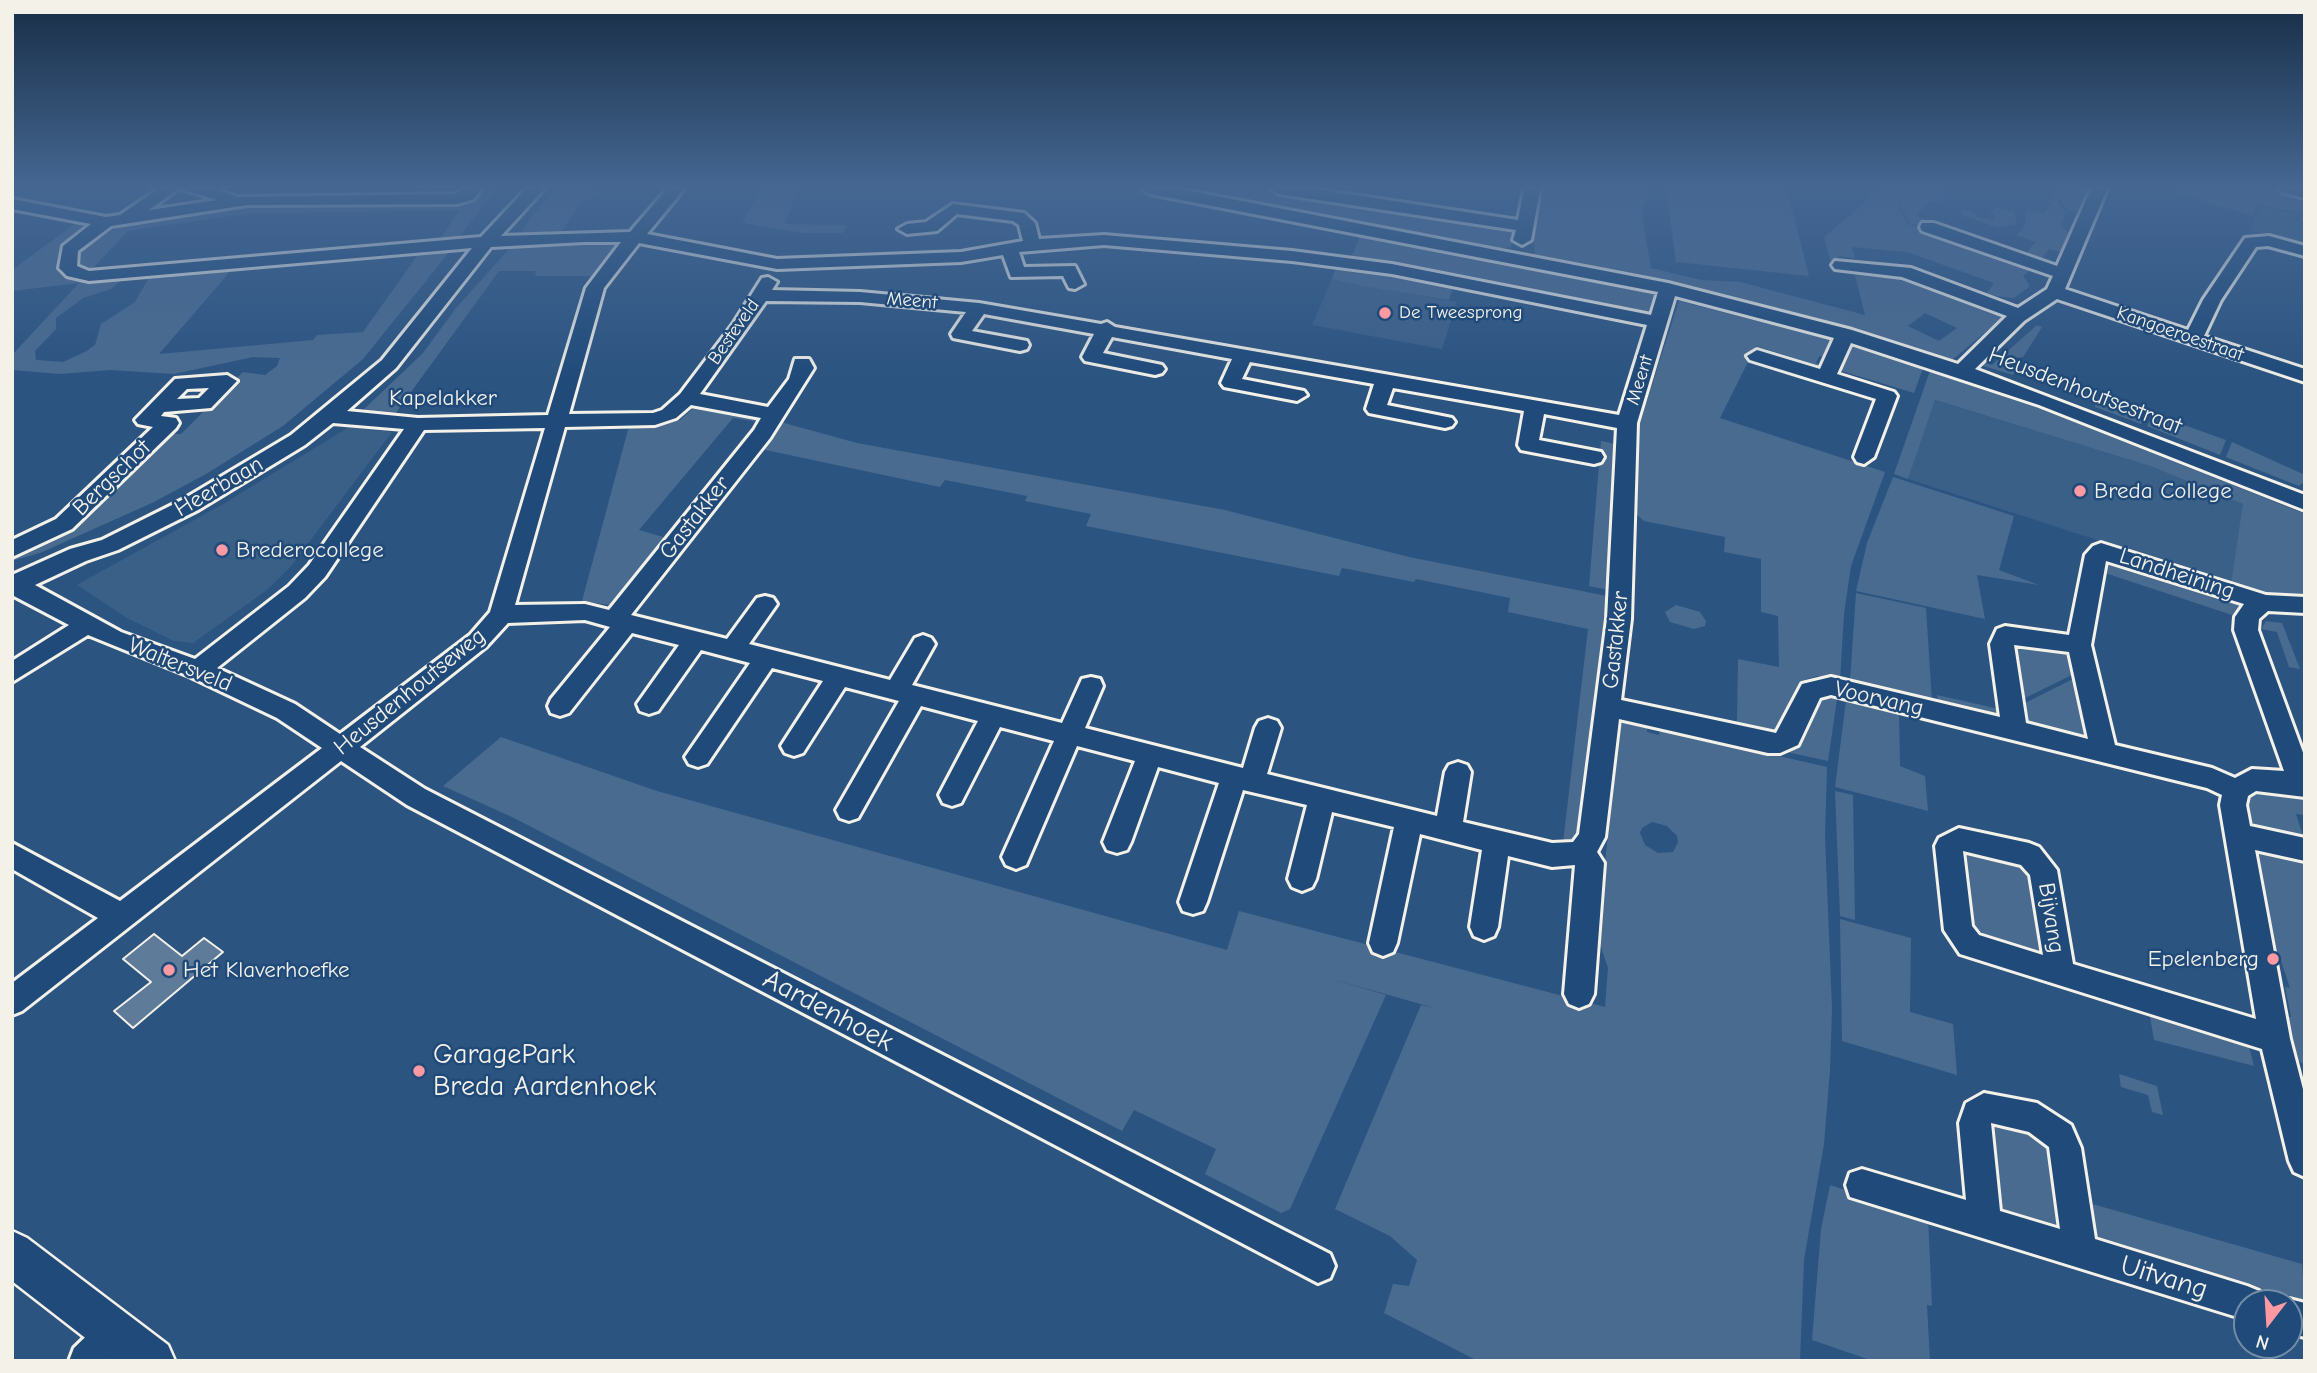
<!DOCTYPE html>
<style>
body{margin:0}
#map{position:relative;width:2317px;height:1373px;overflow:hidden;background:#2c5481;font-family:"Comic Neue",sans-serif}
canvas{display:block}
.frame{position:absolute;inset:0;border:14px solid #f4f1e8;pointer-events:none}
.north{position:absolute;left:2233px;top:1289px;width:70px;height:70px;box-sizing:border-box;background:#1f4a7a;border:2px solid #748da6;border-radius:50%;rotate:197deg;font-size:19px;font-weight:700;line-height:28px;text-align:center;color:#f4f1e8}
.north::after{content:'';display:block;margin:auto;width:24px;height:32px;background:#ff9aa2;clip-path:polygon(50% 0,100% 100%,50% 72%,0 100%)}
</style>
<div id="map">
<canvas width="2317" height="1373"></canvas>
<div class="frame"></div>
<div class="north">N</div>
</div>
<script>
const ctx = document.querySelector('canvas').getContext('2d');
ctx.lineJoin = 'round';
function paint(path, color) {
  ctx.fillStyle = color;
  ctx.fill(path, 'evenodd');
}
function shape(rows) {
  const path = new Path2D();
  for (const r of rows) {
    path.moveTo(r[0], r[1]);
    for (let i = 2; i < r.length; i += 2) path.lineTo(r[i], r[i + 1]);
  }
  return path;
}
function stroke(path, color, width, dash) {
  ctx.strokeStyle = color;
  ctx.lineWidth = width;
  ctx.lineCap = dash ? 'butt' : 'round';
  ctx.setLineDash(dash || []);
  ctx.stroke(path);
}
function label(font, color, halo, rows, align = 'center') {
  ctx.font = font + ' "Comic Neue",sans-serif';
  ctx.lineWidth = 5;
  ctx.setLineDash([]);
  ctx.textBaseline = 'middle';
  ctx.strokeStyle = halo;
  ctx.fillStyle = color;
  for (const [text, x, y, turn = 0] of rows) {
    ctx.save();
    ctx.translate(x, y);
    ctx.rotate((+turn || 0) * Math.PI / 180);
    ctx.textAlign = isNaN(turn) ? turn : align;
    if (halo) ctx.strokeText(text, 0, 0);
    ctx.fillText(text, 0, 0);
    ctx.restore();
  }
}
paint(shape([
 [2260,206,2298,214,2295,221,2305,224,2305,246,2250,230],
 [1332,279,1457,302,1442,349,1312,325],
 [1934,400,2150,466,2244,504,2231,583,1908,479],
 [349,427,392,432,292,565,267,590,193,643,174,641,127,618,77,585,223,504]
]), '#3b6088');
paint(shape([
 [483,189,497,189,458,238,439,240,460,210,244,214,128,231,90,271,81,269,76,264,78,257,93,239,123,225,246,207,454,205,473,200],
 [556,189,596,189,589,200,582,200,561,233,521,234,530,218],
 [761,189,798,189,785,224,847,225,843,233,803,233,742,223],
 [1169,189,1254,189,1507,226,1514,231,1513,240,1511,247,1499,249],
 [1543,189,1651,189,1642,207,1642,217,1651,268,1701,280,1740,282,1865,315,1855,275,1897,279,1897,273,1903,274,1900,278,1916,284,1920,280,1929,283,1926,288,1958,300,1962,295,2007,314,1952,360,1710,293,1535,256,1534,238],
 [1925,313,1957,328,1939,341,1908,326],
 [1666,189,1787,189,1809,276,1676,262],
 [1880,189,1945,189,1943,204,1935,201,1926,205,1916,216,1926,220,1921,226,1910,223,1900,205,1903,201,1897,205,1908,224,1920,228,1919,230,1930,234,1934,230,2035,266,2023,276,2030,286,2014,298,1995,296,1987,293,1994,283,1907,252,1852,247,1855,258,1838,256,1838,261,1830,260,1824,237],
 [2057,189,2088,189,2078,212,2067,210,2060,200,2041,194,2051,196],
 [2176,189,2273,189,2305,196,2305,222,2299,220,2303,214,2258,204,2252,216,2180,194,2181,191],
 [2036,194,2057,201,2066,213,2061,225,2069,233,2060,252,2049,249,2038,264,2004,251,2006,248,2026,254,2035,242,2017,235,2025,225,2026,208,2044,214,2053,203,2034,196],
 [1995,207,2014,212,2017,224,1998,228,1959,214,1963,213,1961,210,1972,211,1977,217,1994,220,1995,216,1989,212],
 [80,220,92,227,61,254,57,264,61,273,80,282,124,278,111,289,83,298,56,318,56,329,35,351,36,360,63,362,85,352,95,345,101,324,135,302,150,276,234,267,159,354,313,340,317,335,363,332,422,249,454,246,363,359,283,426,206,474,154,502,40,553,12,561,12,555,58,537,72,527,171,434,181,434,243,372,265,375,277,366,280,358,253,357,174,374,110,370,60,374,12,370,12,355,79,283,12,291,12,270],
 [1360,236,1575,277,1659,294,1652,312,1643,314,1351,259],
 [618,241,626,242,595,276,536,276,535,271,499,271,395,414,361,412,423,353,456,308,511,247],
 [1336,267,1367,272,1453,288,1449,300,1364,286,1332,279],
 [1679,301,1835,341,1828,358,1819,356,1816,363,1824,367,1756,346,1720,418,1885,472,1851,566,1844,614,1840,681,1817,676,1801,681,1798,688,1804,690,1777,737,1627,702,1624,698,1737,722,1738,659,1779,667,1778,616,1761,612,1761,559,1724,552,1725,537,1644,521,1636,514,1639,425],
 [2037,325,2042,327,2023,357,2015,358,2021,361,2013,375,1977,364,1979,361,1992,365],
 [1852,340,1925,363,1914,393,1838,370],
 [1932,365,2044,404,2044,410,2305,514,2305,597,2262,593,2231,583,2243,504,2150,466,1935,400,1908,479,1894,474],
 [2095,397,2126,405,2147,412,2141,424,2095,407],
 [698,404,762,417,758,422,733,418,639,530,670,539,621,601,610,605,582,601,629,426,680,420],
 [2153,414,2226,440,2220,455,2147,426],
 [777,421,857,443,1225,510,1409,557,1607,596,1580,835,1573,841,1563,843,1588,629,1508,612,1510,598,1416,579,1414,582,1342,568,1339,576,1086,526,1091,514,1025,501,1027,496,945,480,940,487,756,448],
 [1601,441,1616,444,1608,590,1589,586],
 [2232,442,2305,475,2305,481,2299,486,2228,458,2226,457],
 [1893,477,2014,516,1999,570,2039,585,1977,575,1985,619,1856,591,1867,543],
 [2102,558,2242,603,2235,616,2099,571],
 [1856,593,1926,608,1932,702,1850,681],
 [1676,605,1700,612,1706,621,1705,626,1694,629,1670,622,1665,612],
 [2266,621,2282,623,2300,669,2289,667,2277,632,2261,629],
 [2012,643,2069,651,2080,671,2019,701],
 [2081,675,2095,740,2025,724,2019,706],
 [1819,694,1837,699,1828,761,1773,749],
 [1937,695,1999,709,2000,713,1994,716,1938,703],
 [1846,701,1899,714,1900,766,1925,776,1928,811,1835,787],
 [1624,721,1647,726,1647,732,1659,735,1660,729,1827,767,1825,837,1832,1008,1830,1070,1824,1144,1804,1260,1800,1361,1478,1361,1384,1313,1393,1284,1409,1286,1417,1260,1390,1236,1335,1209,1421,1005,1438,1009,1325,977,1386,995,1290,1209,1281,1213,1205,1174,1216,1149,1134,1110,1122,1131,512,817,443,786,501,737,657,791,1227,950,1239,911,1605,1007,1608,968,1597,935,1620,726],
 [1652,822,1667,826,1677,836,1678,842,1673,852,1658,853,1645,845,1640,833,1642,828],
 [2261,789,2305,793,2305,815,2296,814,2304,839,2250,828,2248,797],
 [1835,791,1853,795,1855,920,1840,916],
 [2253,843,2299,856,2305,867,2305,1065,2292,1057,2282,1016,2291,1017,2285,987,2290,988,2280,958,2271,956],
 [1964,851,2031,870,2044,958,1976,936,1972,927],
 [1840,919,1911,938,1910,1012,1953,1024,1957,1075,1842,1041],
 [2149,1011,2248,1043,2254,1066,2154,1040],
 [2119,1074,2157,1086,2163,1115,2152,1112,2148,1095,2121,1087],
 [1991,1121,2036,1133,2049,1143,2063,1227,2056,1231,2008,1216,2002,1209],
 [1830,1185,1928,1217,1932,1306,1927,1305,1930,1361,1873,1361,1812,1340,1821,1229],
 [2082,1201,2302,1264,2305,1311,2289,1303,2280,1303,2107,1250,2089,1235]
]), '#496b90');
const building = shape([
 [154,934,182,956,204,938,223,952,133,1028,114,1011,151,982,123,959,154,934]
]);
paint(building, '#5e7b9a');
stroke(building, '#f4f1e8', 2);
const minor = shape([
 [158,189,178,189,149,210,217,200,181,189,216,189,237,197,456,194,464,189,481,189,474,199,457,204,247,205,111,226,78,251,77,266,89,271,481,237,526,189,544,189,501,236,630,232,667,189,684,189,647,234,777,259,961,252,1023,241,1019,225,1013,221,957,214,937,231,907,234,898,229,907,224,926,222,953,204,1024,213,1035,223,1039,239,1104,235,1292,251,1392,264,1651,315,1658,292,1150,194,1142,189,1179,189,1668,283,1852,330,1958,364,2007,316,1902,277,1835,269,1832,265,1835,261,1911,268,2018,308,2047,289,2053,276,1922,231,1920,227,1922,223,1934,223,2057,266,2091,189,2107,189,2065,289,2188,330,2203,300,2245,238,2269,236,2305,246,2305,256,2268,246,2256,247,2221,300,2204,336,2305,369,2305,382,2057,299,2024,321,1975,369,2305,495,2305,510,2039,405,1851,343,1837,374,1894,392,1897,396,1874,457,1864,464,1857,462,1854,457,1876,399,1750,360,1747,356,1757,350,1820,369,1834,338,1675,296,1637,423,1631,619,1621,700,1776,733,1802,684,1831,677,2000,717,1990,644,1997,629,2005,626,2069,635,2085,555,2093,546,2101,543,2266,595,2305,597,2305,613,2268,611,2259,619,2258,630,2305,758,2305,797,2256,791,2248,796,2246,805,2250,826,2305,838,2305,861,2255,850,2290,1039,2305,1097,2305,1177,2294,1172,2289,1161,2262,1049,1960,954,1944,930,1935,846,1939,838,1959,828,2029,843,2039,847,2057,870,2073,964,2256,1019,2220,805,2222,795,2207,788,1831,695,1820,698,1798,745,1780,753,1768,753,1619,719,1605,837,1597,852,1604,863,1594,994,1589,1004,1579,1008,1569,1004,1564,994,1575,865,1552,867,1508,856,1498,927,1494,936,1484,940,1474,936,1470,927,1482,850,1420,834,1397,943,1393,952,1383,956,1373,952,1369,943,1394,827,1332,812,1316,879,1312,887,1302,891,1292,887,1288,879,1307,805,1243,790,1207,902,1203,911,1193,914,1183,911,1179,902,1219,783,1158,767,1131,842,1127,850,1117,853,1107,850,1103,842,1135,761,1077,746,1026,865,1016,869,1006,865,1002,857,1054,741,1000,727,961,803,952,806,943,803,939,795,978,721,921,706,858,818,849,821,840,818,836,810,899,701,845,687,803,753,794,756,785,753,781,746,823,681,772,668,707,764,698,767,689,764,685,757,750,663,701,650,658,711,649,714,640,711,637,704,679,645,632,633,569,713,560,716,551,713,548,706,551,699,610,627,585,620,508,623,486,647,360,747,425,789,1330,1254,1335,1266,1330,1278,1318,1283,407,805,341,761,22,1011,12,1015,12,983,98,918,12,869,12,843,120,901,322,748,277,718,189,676,88,635,12,682,12,661,69,625,12,595,12,575,70,549,102,540,182,500,291,435,382,360,472,248,89,281,67,276,59,268,63,246,91,224,12,209,12,199,106,217,120,215,158,189],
 [584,242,621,242,586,288,548,415,418,418,347,411,396,368,491,247,584,242],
 [639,243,777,269,961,262,1003,255,1011,277,1063,276,1069,288,1075,289,1084,284,1075,266,1024,267,1019,252,1104,245,1292,261,1392,274,1647,325,1619,415,1115,327,1107,322,1101,324,979,303,860,292,772,290,777,282,768,277,762,278,733,324,680,394,662,410,653,413,569,414,604,288,639,243],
 [766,301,860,302,966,312,951,334,953,338,1020,351,1027,349,1029,345,1027,341,972,331,984,314,1094,334,1082,357,1085,361,1155,375,1162,373,1165,369,1162,365,1103,353,1112,337,1232,359,1221,383,1224,387,1297,401,1307,395,1304,391,1242,379,1250,362,1374,384,1366,409,1369,413,1445,428,1452,426,1455,422,1452,418,1387,405,1393,388,1524,411,1518,445,1521,450,1594,464,1601,462,1604,457,1601,452,1539,440,1544,414,1617,428,1607,619,1579,834,1573,842,1552,843,1463,822,1471,772,1467,765,1458,762,1449,765,1445,772,1437,816,1267,774,1281,728,1277,721,1268,718,1259,721,1255,728,1243,768,1085,728,1103,686,1100,679,1091,677,1082,679,1062,723,912,685,935,644,931,638,923,635,915,638,890,680,749,644,777,604,773,598,765,596,757,598,727,639,631,615,770,438,814,368,809,359,795,359,789,379,768,407,700,394,766,301],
 [691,405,761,418,754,430,609,610,585,604,515,605,565,427,655,425,676,418,691,405],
 [333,423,404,429,309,565,289,586,195,659,121,632,35,585,86,561,118,550,198,510,305,445,333,423],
 [545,428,490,612,470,635,340,734,295,704,217,668,305,598,325,577,424,430,545,428],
 [2106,561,2244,604,2235,617,2234,630,2284,771,2252,769,2235,778,2212,768,2115,745,2091,645,2106,561],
 [2014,645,2069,652,2088,739,2026,723,2014,645],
 [1963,851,2021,865,2030,875,2043,955,1979,935,1972,926,1963,851],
 [1271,189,1315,189,1518,220,1524,189,1540,189,1531,240,1522,245,1513,240,1516,230,1279,194,1271,189],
 [2280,189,2305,189,2305,198,2282,192,2280,189],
 [227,375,237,381,211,408,164,412,161,416,176,418,179,423,176,428,72,529,12,557,12,540,56,519,153,427,138,424,135,420,175,379,227,375],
 [209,388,199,398,177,399,187,389,209,388],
 [1984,1093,2037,1103,2071,1125,2081,1148,2095,1239,2247,1286,2259,1291,2264,1303,2247,1303,2247,1320,1850,1197,1846,1185,1850,1173,1862,1169,1966,1200,1959,1123,1966,1103,1984,1093],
 [1991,1123,2029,1132,2049,1147,2060,1229,2000,1211,1991,1123],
 [2289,1299,2305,1303,2305,1337,2289,1333,2289,1303,2278,1303,2289,1299],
 [115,1314,127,1320,133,1332,127,1344,112,1361,69,1361,74,1348,103,1320,115,1314]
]);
const major = shape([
 [12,1231,27,1238,168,1345,175,1361,115,1361,12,1281,12,1231]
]);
stroke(minor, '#f4f1e8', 6);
stroke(major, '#f4f1e8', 5);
paint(minor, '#1f4a7a');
paint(major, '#1f4a7a');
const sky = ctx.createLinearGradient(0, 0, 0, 382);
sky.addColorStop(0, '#182e47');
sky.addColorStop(0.49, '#456792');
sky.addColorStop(1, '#45679200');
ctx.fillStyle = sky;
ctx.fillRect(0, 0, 2317, 382);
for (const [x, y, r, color] of [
 [1385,313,7,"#ff9aa2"],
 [2080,491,7,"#ff9aa2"],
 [222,550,7,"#ff9aa2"],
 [2273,959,7,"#ff9aa2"],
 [169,970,7,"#ff9aa2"],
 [419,1071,7,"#ff9aa2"]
]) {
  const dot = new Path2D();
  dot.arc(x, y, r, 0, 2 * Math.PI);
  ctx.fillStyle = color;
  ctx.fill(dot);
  stroke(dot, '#1f4a7a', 2.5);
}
label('19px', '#f4f1e8', '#1f4a7a', [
 ["Meent",912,301,5],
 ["Besteveld",734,332,-55],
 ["Kangoeroestraat",2180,334,19],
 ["Meent",1640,380,-73]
]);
label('19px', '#f4f1e8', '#1f4a7a', [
 ["De Tweesprong",1399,313]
], 'left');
label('23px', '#f4f1e8', '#1f4a7a', [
 ["Heusdenhoutsestraat",2085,391,21],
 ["Kapelakker",443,398],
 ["Bergschot",112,478,-44],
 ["Heerbaan",219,487,-30],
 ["Gastakker",695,518,-52],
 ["Landheining",2177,574,18],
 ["Gastakker",1616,640,-84],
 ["Waltersveld",180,665,22],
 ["Heusdenhoutseweg",410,692,-39],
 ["Voorvang",1879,699,13],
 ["Bijvang",2051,918,81]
]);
label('23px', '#f4f1e8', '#1f4a7a', [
 ["Breda College",2094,491],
 ["Brederocollege",236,550],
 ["Epelenberg",2259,959,"right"],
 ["Het Klaverhoefke",183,970]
], 'left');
label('28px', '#f4f1e8', '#1f4a7a', [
 ["Aardenhoek",828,1011,28],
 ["Uitvang",2164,1278,17]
]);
label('28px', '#f4f1e8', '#1f4a7a', [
 ["GaragePark",433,1055],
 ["Breda Aardenhoek",433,1087]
], 'left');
</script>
